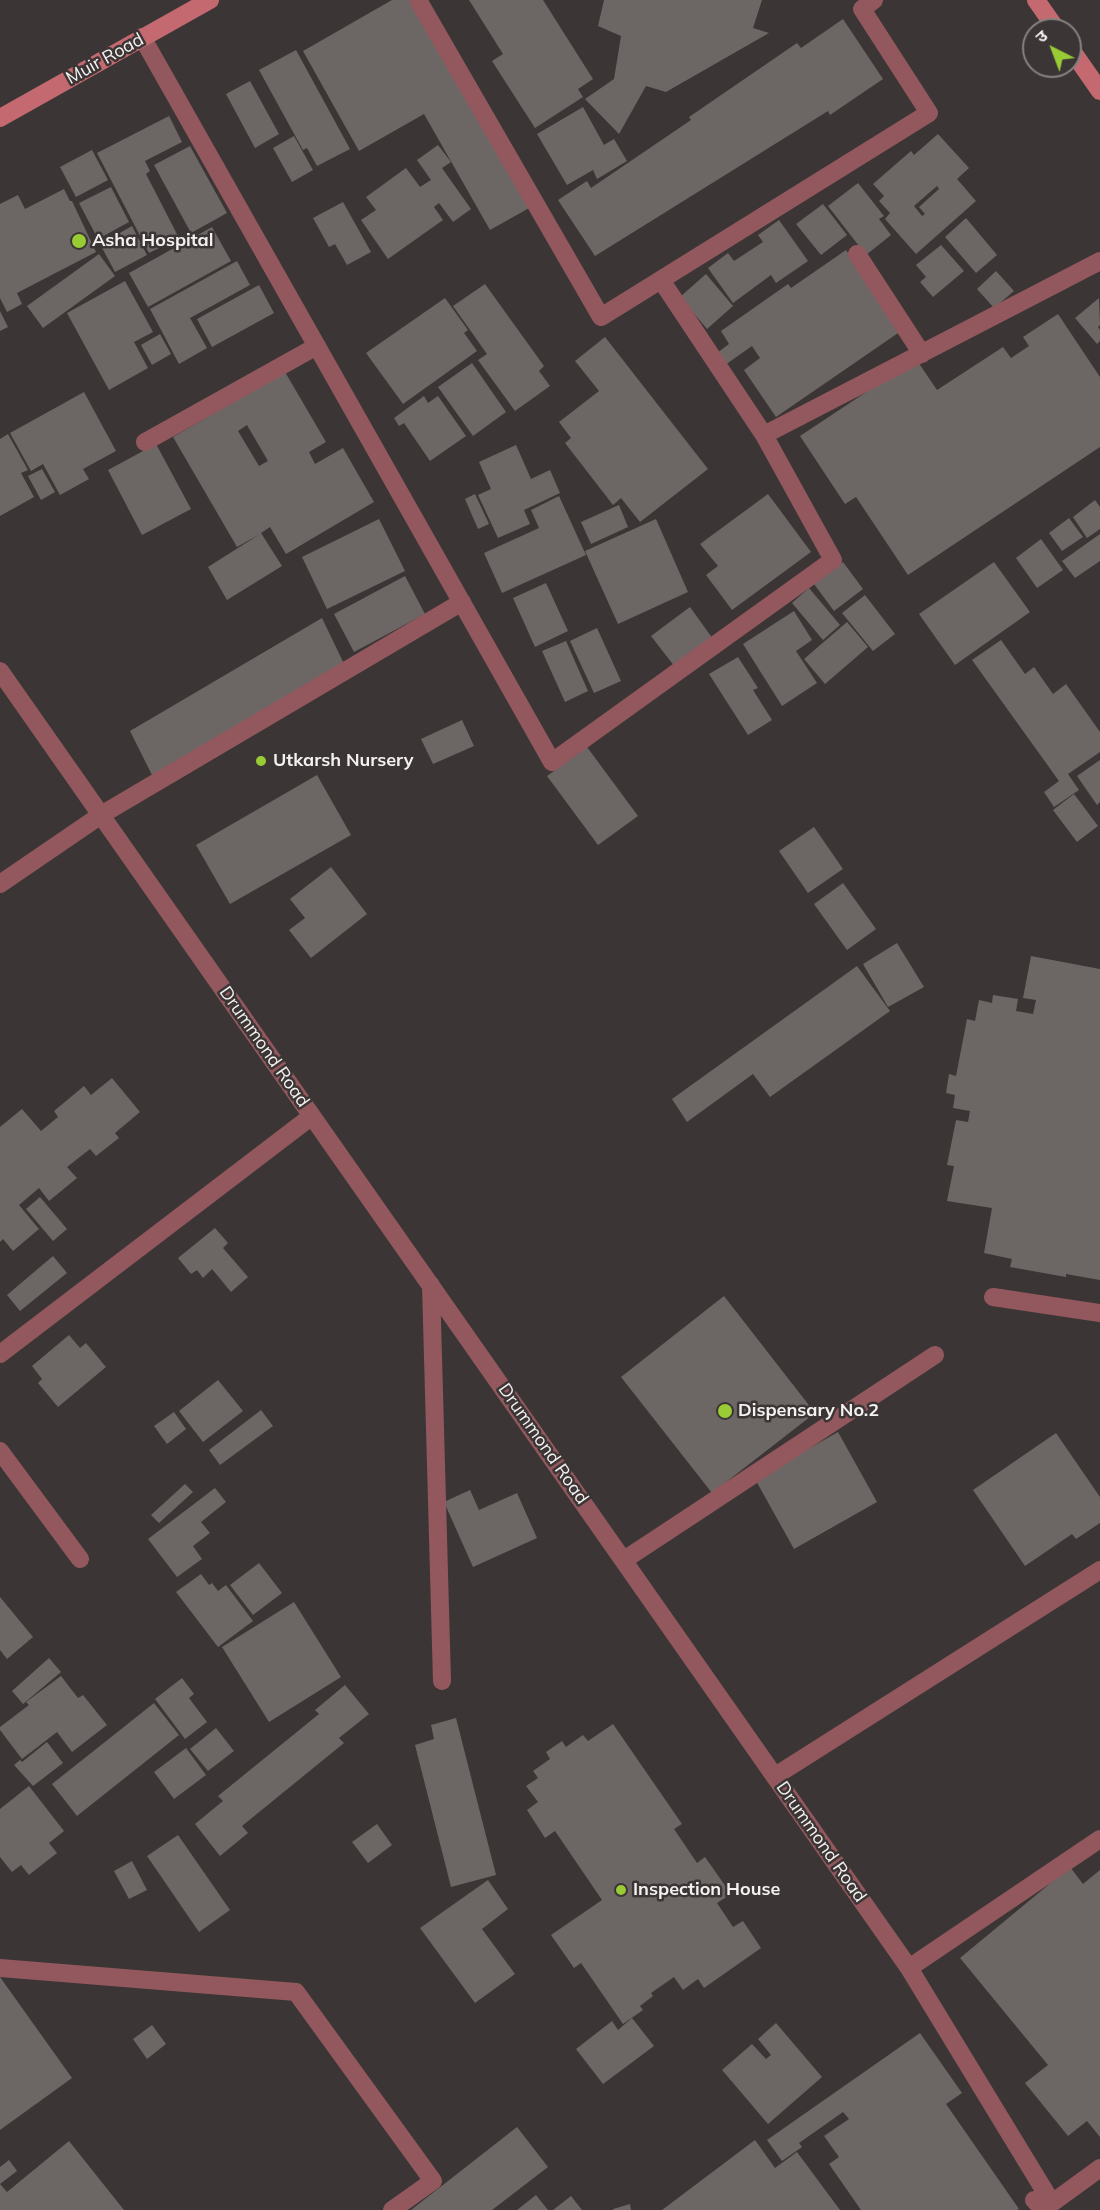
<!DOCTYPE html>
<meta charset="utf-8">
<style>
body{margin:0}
#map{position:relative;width:1100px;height:2210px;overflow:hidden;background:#3b3635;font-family:Mulish,"Noto Sans Devanagari",sans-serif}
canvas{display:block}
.north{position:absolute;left:1022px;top:18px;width:60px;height:60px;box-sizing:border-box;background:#3b3635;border:2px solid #858180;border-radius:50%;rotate:318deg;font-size:16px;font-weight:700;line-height:24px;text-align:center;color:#f4f1f1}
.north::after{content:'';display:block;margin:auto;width:21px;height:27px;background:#99cb35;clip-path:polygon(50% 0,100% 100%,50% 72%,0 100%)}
</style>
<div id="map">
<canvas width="1100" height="2210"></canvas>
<div class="north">उ</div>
</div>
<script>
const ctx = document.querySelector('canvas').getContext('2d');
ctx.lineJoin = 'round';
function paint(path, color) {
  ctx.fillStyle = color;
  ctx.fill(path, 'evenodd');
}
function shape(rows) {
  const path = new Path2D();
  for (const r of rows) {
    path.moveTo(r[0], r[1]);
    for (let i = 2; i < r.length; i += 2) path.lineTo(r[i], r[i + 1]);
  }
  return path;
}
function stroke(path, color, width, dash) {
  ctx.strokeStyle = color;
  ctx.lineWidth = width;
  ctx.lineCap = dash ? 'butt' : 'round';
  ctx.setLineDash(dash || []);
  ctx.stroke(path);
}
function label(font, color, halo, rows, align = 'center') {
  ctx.font = font + ' Mulish,sans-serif';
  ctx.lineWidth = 5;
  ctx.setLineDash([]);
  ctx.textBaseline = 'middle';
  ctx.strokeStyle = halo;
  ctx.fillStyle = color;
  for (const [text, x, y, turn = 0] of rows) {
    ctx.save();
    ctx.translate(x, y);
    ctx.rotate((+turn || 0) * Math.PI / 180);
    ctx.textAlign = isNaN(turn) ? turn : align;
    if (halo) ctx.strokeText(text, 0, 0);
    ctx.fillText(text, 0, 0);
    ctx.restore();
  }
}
paint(shape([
 [392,0,414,0,531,207,490,230,424,114,359,151,303,51],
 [469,0,543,0,593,79,578,89,583,97,535,128,492,61,503,54],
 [604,0,762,0,753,28,769,33,666,92,646,86,619,134,585,99,614,79,621,36,598,26],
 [843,19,883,79,830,115,828,111,595,256,558,200,587,181,591,188,691,120,689,117,797,43,801,48],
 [296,50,350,149,317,166,307,148,303,150,259,70],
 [250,81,279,134,255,148,226,94],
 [583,107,604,145,614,139,627,161,597,179,593,170,567,185,537,134],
 [169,116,182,142,145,161,150,171,146,174,179,238,149,253,97,153],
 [938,134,969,168,957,179,976,201,916,254,885,219,890,213,879,201,884,196,873,184,911,151,914,155],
 [937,186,939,189,919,207,925,214,922,216,914,206],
 [294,136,313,170,292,182,273,148],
 [438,145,451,162,442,168,471,209,453,222,439,203,434,207,443,220,388,259,361,220,376,210,366,197,406,168,420,187,431,180,417,160],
 [190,146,227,213,191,233,154,165],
 [92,150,108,180,76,197,60,167],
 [858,183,884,216,879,219,891,235,866,255,828,206],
 [111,187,129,222,98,239,79,203],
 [64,189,70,201,72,201,96,252,17,293,22,304,7,312,0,298,0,204,18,195,25,209],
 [343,202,371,252,347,265,335,244,329,247,313,218],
 [823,204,847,235,821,255,796,224],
 [966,218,997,255,976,273,945,237],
 [779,220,808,261,776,283,771,275,733,303,708,268,728,253,734,261,763,242,758,235],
 [132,226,147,255,115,272,100,244],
 [212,227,231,261,148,307,129,273],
 [941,245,964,271,933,297,920,282,926,277,916,265],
 [846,250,901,331,776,417,744,370,760,358,752,346,725,365,717,353,729,344,721,331,788,284,791,288],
 [99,254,115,276,43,328,27,306],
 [237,261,250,285,190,318,207,348,179,364,150,309],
 [996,271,1014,291,994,308,977,289],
 [706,274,733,306,707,329,680,297],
 [125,281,153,332,134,342,148,368,109,390,67,313],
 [485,284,544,366,539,371,550,386,515,411,478,360,487,354,453,306],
 [259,285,274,313,212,347,197,319],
 [445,298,468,330,464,333,477,351,403,404,366,353],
 [1099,298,1100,325,1098,327,1100,330,1100,341,1097,344,1075,318],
 [0,311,8,327,0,331],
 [1058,314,1100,377,1100,447,908,575,856,497,845,504,800,436,916,359,937,390,1003,347,1011,358,1029,346,1023,337],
 [160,334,171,354,152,365,141,345],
 [605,337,708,469,640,522,621,498,613,505,565,443,571,438,559,422,599,391,575,361],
 [472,363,506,412,473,436,438,387],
 [285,372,326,442,309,452,315,464,343,448,374,502,286,554,270,527,261,533,282,566,227,600,208,567,260,534,237,547,173,437],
 [247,425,268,461,259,466,238,431],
 [84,392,116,451,83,469,89,479,60,495,43,464,31,471,10,433],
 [424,396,428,403,438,396,466,436,430,461,404,423,399,426,394,418],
 [8,434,28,470,21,473,34,497,0,516,0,439],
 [156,444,191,509,142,535,108,470],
 [516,445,531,479,550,470,560,493,524,510,530,524,498,538,478,495,491,489,479,462],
 [42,469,55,492,41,500,28,476],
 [475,494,489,524,478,529,465,499],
 [768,494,811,552,732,610,706,575,718,566,700,544],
 [559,496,586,555,502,593,484,553,539,528,531,510],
 [1095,500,1100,507,1100,529,1087,538,1073,517],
 [619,505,628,527,591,544,581,522],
 [1069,518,1083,537,1062,551,1049,533],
 [379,519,405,571,327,609,302,557],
 [656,519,688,592,618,624,585,551],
 [1100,534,1100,561,1075,578,1062,561],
 [1041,539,1063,570,1037,588,1016,558],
 [843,562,863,589,834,611,814,584],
 [994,562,1030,612,955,665,919,614],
 [405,576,425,614,354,652,334,614],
 [546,583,568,631,535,647,513,598],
 [809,588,840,625,823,640,792,603],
 [865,595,895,634,873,651,842,613],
 [690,607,713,639,675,667,651,636],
 [794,611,812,640,796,651,817,683,782,706,743,644],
 [322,618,346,668,154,779,130,731],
 [847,622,868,647,825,684,804,659],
 [597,628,621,681,594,693,570,641],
 [1001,640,1025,674,1034,667,1053,694,1066,684,1100,732,1100,752,1068,774,1079,790,1054,807,1044,792,1059,781,972,660],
 [566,641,588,691,565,702,542,651],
 [738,657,758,688,753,690,772,720,748,735,709,674],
 [462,720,474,746,433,764,421,739],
 [587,747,638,816,598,845,547,776],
 [1100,760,1100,802,1097,805,1077,776],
 [317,775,351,835,230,904,196,845],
 [1074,794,1098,826,1077,842,1053,810],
 [814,827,843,869,808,893,779,851],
 [331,867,367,914,311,958,289,930,305,918,290,899],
 [843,883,876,929,847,950,814,904],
 [897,943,924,987,888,1007,863,964],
 [1031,956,1100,969,1100,1280,1066,1274,1066,1277,1010,1267,1012,1259,984,1253,992,1208,947,1201,954,1166,947,1165,956,1120,968,1122,970,1111,953,1108,955,1095,946,1093,949,1074,956,1076,967,1019,975,1021,979,1000,992,1003,993,995,1018,999,1016,1011,1033,1014,1036,1000,1023,998],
 [857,966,890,1011,770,1097,753,1074,687,1122,672,1099],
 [112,1078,140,1112,115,1133,119,1138,96,1156,90,1149,67,1167,77,1178,49,1201,39,1188,19,1205,39,1229,13,1251,3,1239,0,1242,0,1127,22,1109,41,1131,58,1117,54,1111,84,1086,91,1095],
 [40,1197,67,1229,53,1241,26,1209],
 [215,1228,228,1243,223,1248,248,1277,231,1292,212,1269,203,1278,197,1270,191,1274,178,1258],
 [53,1256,67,1273,20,1311,7,1295],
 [724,1296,815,1413,712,1493,621,1377],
 [69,1335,80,1348,86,1343,106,1367,58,1407,38,1383,42,1379,32,1366],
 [218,1380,243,1411,203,1442,179,1411],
 [261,1410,273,1426,220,1465,209,1450],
 [174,1412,186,1429,167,1444,154,1426],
 [838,1432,877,1502,794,1549,755,1479],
 [1056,1433,1100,1497,1100,1523,1076,1539,1072,1534,1025,1566,973,1490],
 [185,1484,193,1492,159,1523,151,1515],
 [215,1488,226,1502,201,1522,210,1533,193,1546,202,1559,177,1577,148,1539],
 [470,1490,479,1510,517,1493,537,1538,473,1567,444,1502],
 [259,1563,282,1593,253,1615,230,1585],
 [201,1574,209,1585,212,1583,218,1591,226,1585,253,1621,218,1647,176,1592],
 [0,1597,33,1637,7,1659,0,1650],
 [294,1602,341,1677,269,1722,222,1647],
 [49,1658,61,1672,23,1704,12,1691],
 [61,1676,78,1698,83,1695,107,1725,72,1752,57,1732,22,1759,0,1730,0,1727,29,1705,26,1702],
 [182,1678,194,1694,189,1698,207,1722,185,1739,155,1699],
 [345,1685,369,1714,339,1738,344,1743,242,1826,248,1833,220,1856,195,1824,223,1801,218,1796,319,1714,315,1710],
 [154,1703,179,1735,77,1816,52,1784],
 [456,1718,496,1875,451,1887,415,1745,434,1739,431,1725],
 [613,1724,682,1824,674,1829,697,1863,705,1857,731,1894,717,1903,733,1927,743,1921,761,1948,704,1988,698,1979,683,1990,674,1977,651,1993,653,1996,640,2006,643,2010,623,2024,581,1963,574,1968,551,1935,602,1900,555,1831,545,1838,527,1810,538,1802,526,1786,538,1778,533,1771,550,1759,546,1752,562,1741,566,1747,583,1735,588,1741],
 [216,1728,234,1751,208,1771,190,1749],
 [47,1742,63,1763,33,1786,14,1765,20,1760,22,1762],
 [186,1748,206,1775,174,1799,154,1772],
 [29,1786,64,1831,49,1843,57,1853,29,1875,21,1865,12,1872,0,1857,0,1809],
 [377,1824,392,1845,368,1863,352,1842],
 [178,1835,230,1910,199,1932,147,1856],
 [132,1861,147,1890,129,1899,114,1871],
 [1070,1867,1083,1884,1100,1870,1100,2137,1087,2121,1068,2136,1025,2083,1048,2065,960,1958],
 [488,1880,508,1909,482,1929,515,1974,475,2003,420,1928],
 [0,1977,72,2078,0,2130],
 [632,2018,654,2046,603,2084,576,2049,612,2021,618,2030],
 [776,2023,822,2077,768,2124,722,2070,752,2044,766,2059,771,2055,758,2039],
 [152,2025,166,2044,147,2059,133,2039],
 [920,2033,962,2093,946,2104,1019,2209,1017,2210,861,2210,829,2164,839,2157,824,2136,849,2119,843,2112,799,2143,802,2147,782,2161,767,2140],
 [517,2127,548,2167,492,2210,411,2210],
 [755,2140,775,2168,797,2152,840,2210,662,2210],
 [69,2141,124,2210,0,2210,0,2167,9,2160,17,2171,0,2184,7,2192],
 [536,2195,548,2210,517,2210],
 [571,2196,582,2210,553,2210],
 [630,2204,631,2210,613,2210,613,2209]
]), '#6c6765');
stroke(shape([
 [418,0,601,317,929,113,862,9,874,0],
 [142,37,552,762,833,560,764,435,661,280],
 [857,254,922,354],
 [764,435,1100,261],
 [145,442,317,346],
 [0,671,909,1968,1052,2203,1034,2200,1044,2210],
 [0,884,101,815,462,602],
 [431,1285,442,1681],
 [993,1297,1100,1313],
 [0,1354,312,1116],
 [0,1451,80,1559],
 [624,1560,935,1355],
 [775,1776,1100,1570],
 [0,1968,296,1992,433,2181,392,2210],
 [909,1968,1100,1839],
 [1052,2203,1100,2168]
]), '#93585d', 18);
stroke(shape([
 [1036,0,1057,30],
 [1070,48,1100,91],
 [0,118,210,0]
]), '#c56971', 18);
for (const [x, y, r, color] of [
 [79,241,8,"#99cb35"],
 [261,761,6,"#99cb35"],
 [725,1411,8,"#99cb35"],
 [621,1890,6,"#99cb35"]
]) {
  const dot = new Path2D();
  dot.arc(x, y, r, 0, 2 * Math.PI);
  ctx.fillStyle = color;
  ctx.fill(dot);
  stroke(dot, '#3b3635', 2);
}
label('18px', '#f4f1f1', '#3b3635', [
 ["Muir Road",105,59,-29],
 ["Drummond Road",264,1047,55],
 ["Drummond Road",543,1444,55],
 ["Drummond Road",821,1842,55]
]);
label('bold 18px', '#f4f1f1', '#3b3635', [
 ["Asha Hospital",92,241],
 ["Utkarsh Nursery",273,761],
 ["Dispensary No.2",738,1411],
 ["Inspection House",633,1890]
], 'left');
</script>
